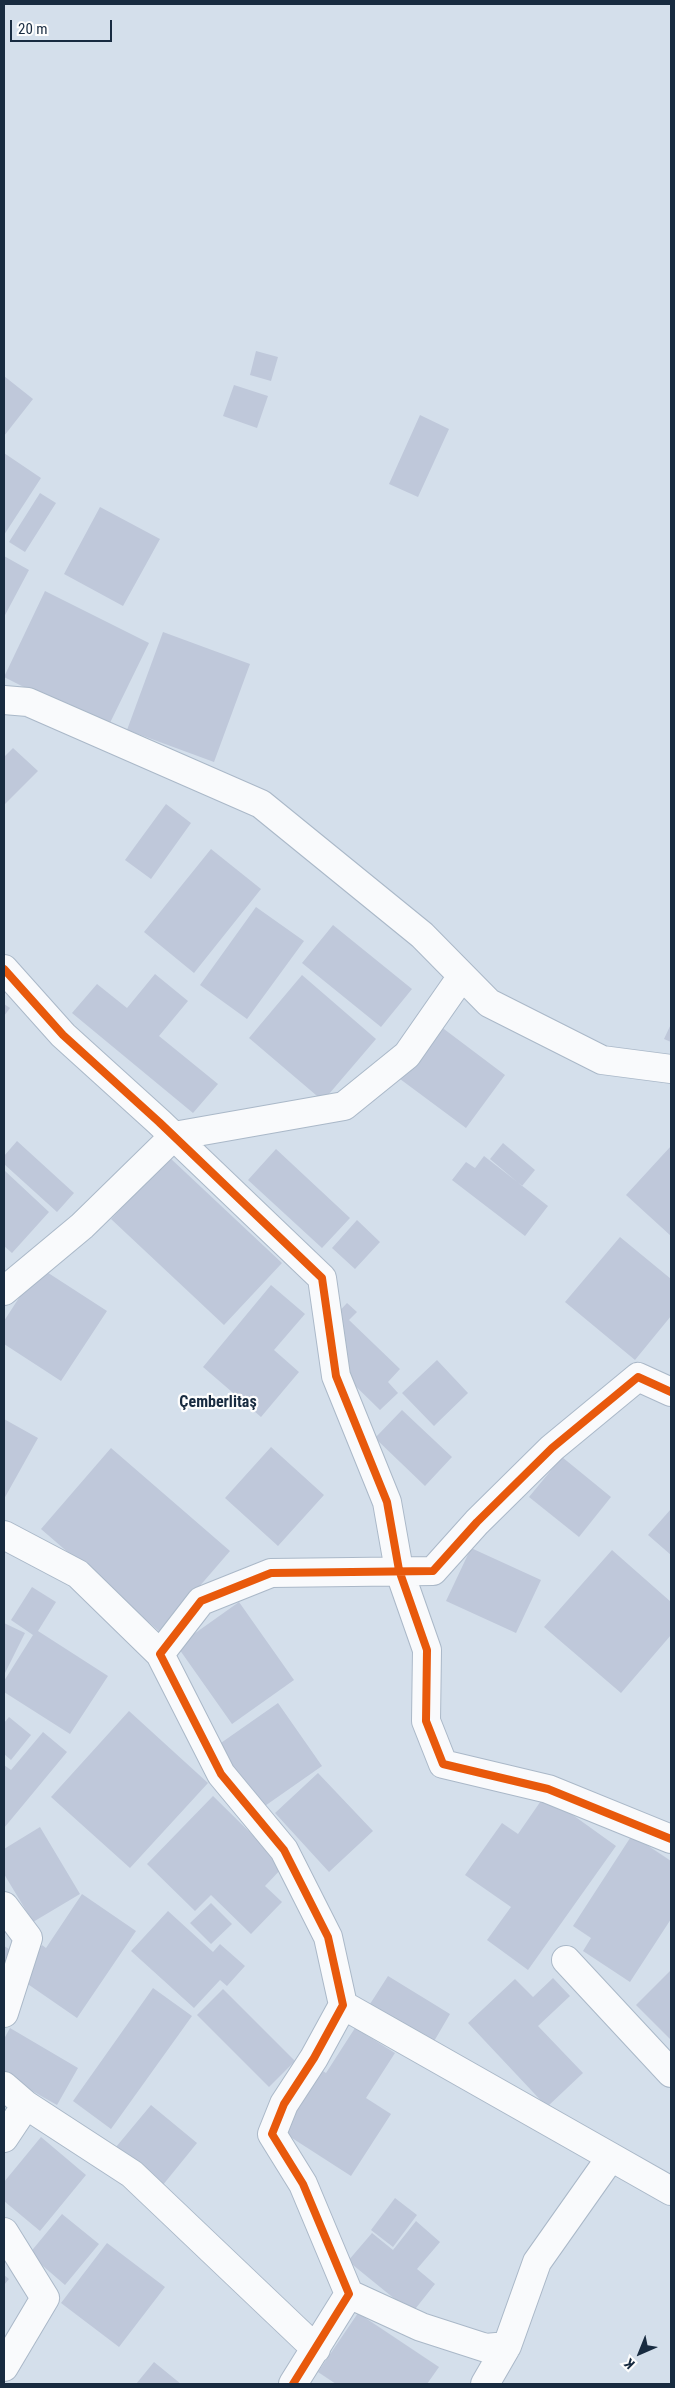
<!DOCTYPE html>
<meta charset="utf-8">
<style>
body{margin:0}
#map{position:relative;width:675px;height:2388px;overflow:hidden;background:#d4dfeb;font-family:"Roboto Condensed",sans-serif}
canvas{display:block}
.frame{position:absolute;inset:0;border:5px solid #182b40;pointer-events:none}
.north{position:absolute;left:615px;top:2328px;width:50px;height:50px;-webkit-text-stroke:4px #fdfdfd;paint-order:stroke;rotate:224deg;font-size:14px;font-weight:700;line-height:20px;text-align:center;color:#182b40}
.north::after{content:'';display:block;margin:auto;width:18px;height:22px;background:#182b40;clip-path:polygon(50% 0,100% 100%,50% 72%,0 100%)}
.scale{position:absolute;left:10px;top:20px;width:102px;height:22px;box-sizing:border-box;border:2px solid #182b40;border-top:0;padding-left:6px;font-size:15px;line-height:18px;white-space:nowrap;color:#182b40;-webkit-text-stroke:4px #fdfdfd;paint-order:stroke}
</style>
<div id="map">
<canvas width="675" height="2388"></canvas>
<div class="frame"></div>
<div class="north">K</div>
<div class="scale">20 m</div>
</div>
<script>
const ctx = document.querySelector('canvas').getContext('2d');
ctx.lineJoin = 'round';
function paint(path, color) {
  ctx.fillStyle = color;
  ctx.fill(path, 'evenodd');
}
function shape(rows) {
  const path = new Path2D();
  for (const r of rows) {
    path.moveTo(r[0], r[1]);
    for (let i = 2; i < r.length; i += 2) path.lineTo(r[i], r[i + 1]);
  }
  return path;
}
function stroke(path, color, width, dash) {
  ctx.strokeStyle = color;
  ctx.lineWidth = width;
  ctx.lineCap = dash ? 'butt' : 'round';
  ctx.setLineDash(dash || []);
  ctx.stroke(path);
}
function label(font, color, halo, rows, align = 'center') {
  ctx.font = font + ' "Roboto Condensed",sans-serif';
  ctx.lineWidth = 4.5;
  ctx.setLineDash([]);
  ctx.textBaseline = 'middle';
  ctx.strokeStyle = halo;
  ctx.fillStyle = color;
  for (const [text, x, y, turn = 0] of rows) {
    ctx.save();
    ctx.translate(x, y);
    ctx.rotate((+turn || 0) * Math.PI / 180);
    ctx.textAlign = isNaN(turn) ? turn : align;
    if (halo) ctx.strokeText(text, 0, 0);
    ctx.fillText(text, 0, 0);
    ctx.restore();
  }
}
paint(shape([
 [256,351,278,357,271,381,250,375],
 [4,376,33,399,4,436],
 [234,385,268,396,257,428,223,416],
 [420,415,449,429,418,497,389,484],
 [4,453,41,478,4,535],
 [40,493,56,503,25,552,9,542],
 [100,507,160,539,123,606,64,574],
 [4,556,29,570,4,617],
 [45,591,149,643,107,729,4,677],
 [163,632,250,664,214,762,127,730],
 [13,748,38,771,4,805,4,757],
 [166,804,191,823,151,879,125,860],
 [211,849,261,889,194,973,144,932],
 [256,907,304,941,247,1019,200,985],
 [333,925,412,989,381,1027,302,963],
 [155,974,188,1001,159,1036,218,1084,193,1113,72,1013,97,984,127,1008],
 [302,975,376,1039,323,1101,249,1038],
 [4,1004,10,1008,4,1016],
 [436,1023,505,1075,466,1128,396,1076],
 [671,1024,671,1042,664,1039],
 [17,1141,74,1193,57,1212,4,1164,4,1156],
 [503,1143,535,1170,522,1186,490,1159],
 [671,1146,671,1236,626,1195],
 [276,1149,350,1218,322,1248,248,1180],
 [484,1156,548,1206,525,1236,452,1180,466,1162,475,1168],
 [169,1157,282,1263,224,1325,111,1219],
 [4,1170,49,1212,12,1253,4,1246],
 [357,1220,380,1242,355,1269,332,1248],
 [620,1237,671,1279,671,1316,635,1360,565,1302],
 [39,1267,107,1311,61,1381,4,1344,4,1321],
 [271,1285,305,1314,274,1350,299,1372,261,1417,203,1367],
 [347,1303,357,1312,349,1320,400,1369,388,1382,398,1393,380,1410,338,1369,331,1320],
 [437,1360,468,1393,434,1426,402,1393],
 [402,1410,452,1457,425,1486,375,1438],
 [4,1419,38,1438,4,1499],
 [271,1447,324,1495,278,1546,225,1498],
 [111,1448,230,1551,160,1632,41,1529],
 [562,1457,611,1497,579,1537,529,1497],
 [671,1509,671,1555,648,1535],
 [471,1548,541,1580,516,1633,446,1601],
 [612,1550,671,1602,671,1635,621,1693,544,1627],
 [32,1587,56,1602,38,1631,108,1676,70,1734,4,1692,4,1681,33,1635,11,1620],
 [239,1602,294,1680,232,1724,177,1646],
 [4,1623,25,1633,4,1675],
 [278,1703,322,1766,262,1808,218,1745],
 [129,1711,208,1783,130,1868,51,1797],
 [9,1717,31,1735,11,1760,4,1754,4,1723],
 [43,1732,67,1752,4,1828,4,1765,11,1770],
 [318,1773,373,1831,329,1872,275,1813],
 [545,1795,616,1846,528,1970,487,1940,511,1907,465,1875,502,1823,518,1834],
 [213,1796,284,1866,265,1886,282,1902,251,1934,211,1895,195,1911,147,1864],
 [40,1827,80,1894,33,1922,4,1874,4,1849],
 [632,1835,671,1861,671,1919,630,1982,583,1951,591,1938,573,1926],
 [82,1894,136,1931,77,2018,19,1978,42,1945,46,1948],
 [211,1903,232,1924,211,1944,190,1923],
 [168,1911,213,1952,220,1944,245,1966,227,1986,220,1980,194,2008,131,1951],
 [4,1946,21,1956,4,1988],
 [671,1970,671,2040,636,2005],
 [388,1976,450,2014,433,2043,370,2004],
 [553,1978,570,1996,538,2026,583,2073,547,2107,468,2023,515,1979,533,1997],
 [153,1988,192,2016,111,2129,73,2101],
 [223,1989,295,2061,269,2087,197,2015],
 [10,2028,78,2068,57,2105,4,2075,4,2039],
 [355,2028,395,2053,366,2098,391,2114,351,2176,278,2129,318,2068,326,2073],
 [151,2105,197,2143,158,2191,111,2153],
 [41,2137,86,2175,40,2231,4,2201,4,2182],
 [395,2198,417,2215,393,2247,371,2230],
 [62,2214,99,2244,65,2285,29,2254],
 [416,2221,440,2242,417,2269,435,2284,412,2313,348,2261,372,2233,393,2250],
 [107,2243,165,2287,119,2347,61,2303],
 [4,2275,9,2279,4,2285],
 [358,2313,439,2367,427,2384,336,2384,318,2372],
 [154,2362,181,2384,136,2384]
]), '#bfc8da');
const minor = shape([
 [4,700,28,702,261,804,422,935,489,1003,602,1060,671,1069],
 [4,969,63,1035,159,1122,322,1278,336,1376,387,1502,399,1570,427,1650,426,1721,443,1764,548,1789,671,1839],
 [4,1291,82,1226,174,1136,344,1106,407,1055,462,976],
 [4,1535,78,1574,160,1654],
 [4,1906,28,1938,4,2013],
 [566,1960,671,2073],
 [343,2005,611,2157],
 [4,2086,26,2105,132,2174,316,2349],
 [4,2138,26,2105],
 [4,2232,45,2298,4,2367],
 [349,2294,421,2327,486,2348,507,2346,537,2262,611,2157,671,2191],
 [293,2384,349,2294,303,2184,272,2134,284,2104,314,2058,343,2005,328,1937,284,1850,221,1774,160,1654,201,1601,271,1573,433,1571,477,1522,552,1448,638,1377,671,1392],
 [485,2384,507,2346]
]);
stroke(minor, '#aab8c8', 30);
stroke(minor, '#f9fafc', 28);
stroke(shape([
 [4,969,63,1035,159,1122,322,1278,336,1376,387,1502,399,1570,427,1650,426,1721,443,1764,548,1789,671,1839],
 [293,2384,349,2294,303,2184,272,2134,284,2104,314,2058,343,2005,328,1937,284,1850,221,1774,160,1654,201,1601,271,1573,433,1571,477,1522,552,1448,638,1377,671,1392]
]), '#e8590c', 8);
label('bold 16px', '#182b40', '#fdfdfd', [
 ["Çemberlitaş",218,1403]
]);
</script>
